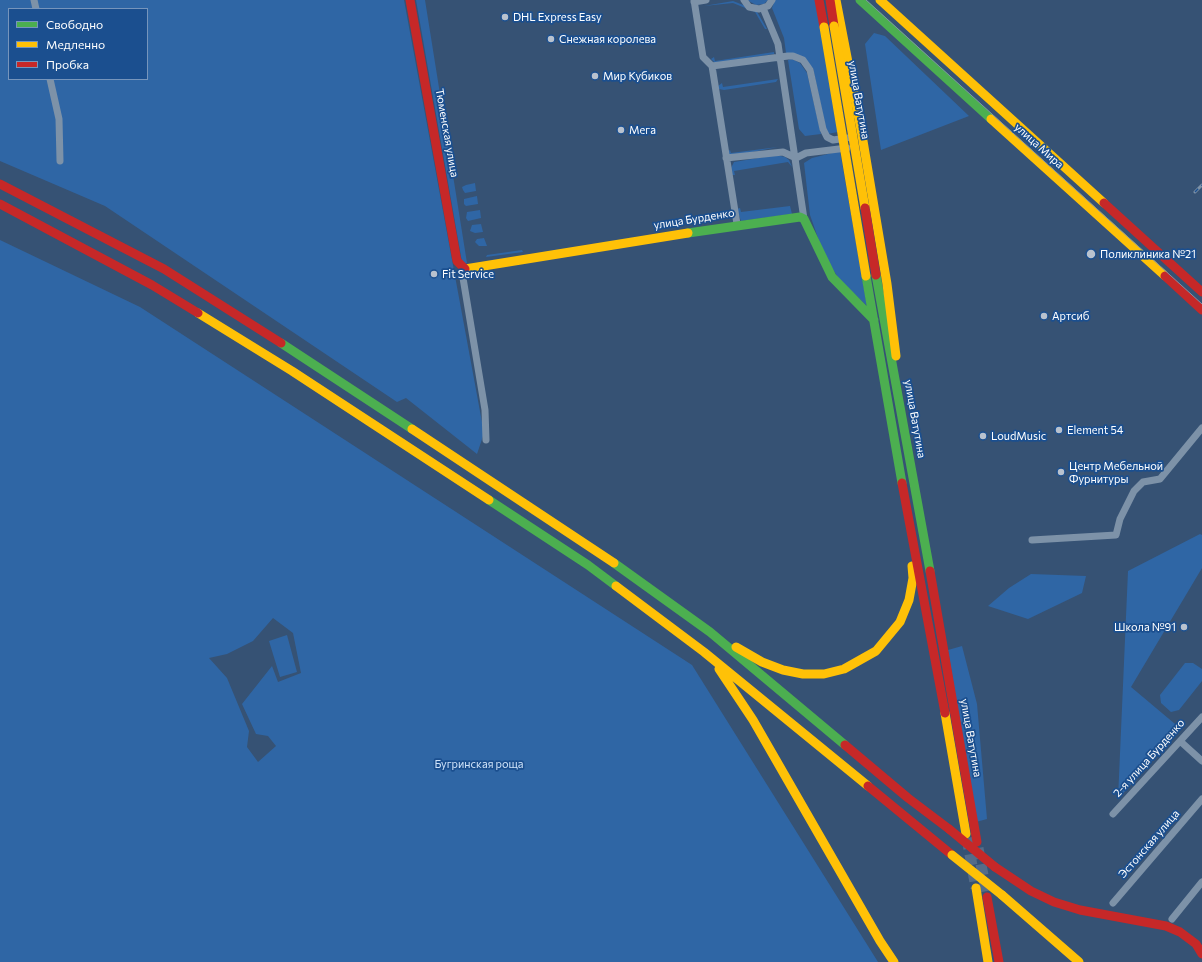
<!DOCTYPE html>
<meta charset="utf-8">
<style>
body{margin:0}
#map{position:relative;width:1202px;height:962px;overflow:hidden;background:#365274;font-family:Commissioner,sans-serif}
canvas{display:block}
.legend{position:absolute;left:8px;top:8px;width:140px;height:72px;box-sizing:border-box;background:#1b4f8f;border:1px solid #7695bc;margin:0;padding:5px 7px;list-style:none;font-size:12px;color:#fff}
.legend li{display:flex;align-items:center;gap:8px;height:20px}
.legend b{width:20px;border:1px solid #7695bc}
</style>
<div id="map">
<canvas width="1202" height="962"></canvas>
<ul class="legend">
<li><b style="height:5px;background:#4caf50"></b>Свободно</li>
<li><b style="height:5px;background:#ffc107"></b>Медленно</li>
<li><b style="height:5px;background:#c62828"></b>Пробка</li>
</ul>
</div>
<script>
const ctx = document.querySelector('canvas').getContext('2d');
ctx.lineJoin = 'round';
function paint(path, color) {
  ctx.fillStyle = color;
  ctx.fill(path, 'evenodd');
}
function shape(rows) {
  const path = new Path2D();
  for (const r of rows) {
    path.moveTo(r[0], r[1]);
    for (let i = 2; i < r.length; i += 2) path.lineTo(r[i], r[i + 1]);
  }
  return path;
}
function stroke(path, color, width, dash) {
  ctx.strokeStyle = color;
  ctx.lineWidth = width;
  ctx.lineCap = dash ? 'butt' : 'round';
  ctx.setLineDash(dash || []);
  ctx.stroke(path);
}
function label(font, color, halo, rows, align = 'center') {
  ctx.font = font + ' Commissioner,sans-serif';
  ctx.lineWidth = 3.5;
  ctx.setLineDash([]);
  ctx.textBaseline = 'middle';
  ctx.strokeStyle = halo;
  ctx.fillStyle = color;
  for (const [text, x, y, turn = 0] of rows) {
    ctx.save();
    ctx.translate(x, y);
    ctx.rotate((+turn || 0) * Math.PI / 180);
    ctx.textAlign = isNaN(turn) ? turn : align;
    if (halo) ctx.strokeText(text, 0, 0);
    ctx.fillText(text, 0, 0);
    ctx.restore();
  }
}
paint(shape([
 [0,0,404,0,484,433,477,454,406,398,397,402,105,206,0,161],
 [9,9,147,9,147,79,9,79],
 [416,0,425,0,467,263,464,264,462,262],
 [747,0,768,0,764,4,756,5],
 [775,0,816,0,838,132,827,134,813,68,786,53,784,38,772,8],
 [733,1,756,10,767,29,765,29,755,12,733,3,704,6],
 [874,33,885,36,969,116,881,150,865,44],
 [774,52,774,54,715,63,711,59,714,57,715,61],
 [792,59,800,63,807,73,821,134,805,136,799,129,788,60],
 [778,79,776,82,724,90,719,89,718,86,722,83,723,87],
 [778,147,732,156,728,154,728,151,730,150,731,153],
 [840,151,867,306,839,279,824,255,810,215,804,163,812,158],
 [776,155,785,157,789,160,792,167,788,162,734,171,735,175,732,175,731,168,734,162],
 [475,183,476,191,465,193,463,190,462,187,466,185],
 [477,196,478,204,466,206,464,204,464,199],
 [790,206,792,214,741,221,737,209,740,208,741,212],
 [480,210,481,218,468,221,466,218,467,212],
 [481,224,483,232,475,233,470,231,472,225],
 [484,238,487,246,479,246,475,242,477,239],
 [0,240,140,307,692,665,878,962,0,962],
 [273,618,293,633,301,673,278,682,272,666,242,704,256,734,268,736,276,746,258,762,247,747,249,731,227,678,209,658,227,654,253,641],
 [522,250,523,252,486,257,487,255],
 [1200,534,1202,535,1202,568,1131,687,1181,729,1118,799,1128,571],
 [1031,574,1086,576,1082,593,1028,619,988,606,1009,588],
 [287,635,297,672,280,677,269,641],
 [962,646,977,704,987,819,976,822,948,650],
 [1185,663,1193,663,1202,669,1202,681,1179,710,1171,712,1161,703,1160,695]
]), '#2f66a5');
stroke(shape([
 [967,838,976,888],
 [978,848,987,897]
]), '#546c89', 11, [11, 5.5]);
stroke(shape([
 [34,0,36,9],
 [694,0,703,57,712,66,737,224],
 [744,0,749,7,759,9,768,6,772,0],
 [694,2,706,0],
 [763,8,778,44,804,219],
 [712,66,788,56,793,56,803,60,810,70,823,129,827,137,833,140,847,138],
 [50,79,59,119,60,161],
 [726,158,783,152,796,158,806,153,847,148],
 [464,269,463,278,485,410,486,440],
 [1032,540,1116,535,1120,519,1134,491,1143,482,1160,479,1202,428],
 [1180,741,1202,761],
 [1113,814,1202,717],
 [1113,903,1202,799],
 [1172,919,1202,882]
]), '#7d92a8', 7);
stroke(shape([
 [860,0,991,119],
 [688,233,800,217,804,219,832,277,874,320],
 [876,275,930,571],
 [866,276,902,483],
 [281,343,412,429],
 [489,500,588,565,616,586],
 [614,563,710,632,845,745]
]), '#4caf50', 9);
stroke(shape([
 [836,0,862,135,887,284,896,356],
 [880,0,1104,203],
 [991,119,1165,276],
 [465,269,688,233],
 [198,313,292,371,489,500],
 [412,429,614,563],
 [616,586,704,652,868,786],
 [736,647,762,662,783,670,803,674,824,674,844,669,876,651,900,622,909,600,913,578,912,566],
 [719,669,753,720,880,941,894,962],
 [945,713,966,834],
 [976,888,988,962],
 [1002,895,1079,962]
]), '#ffc107', 9);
stroke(shape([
 [410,0,457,261,465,269],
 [819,0,824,27],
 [830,0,834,26],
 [0,184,164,269,281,343],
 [1104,203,1202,292],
 [0,204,152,285,198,313],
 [1165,276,1202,310],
 [902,483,945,713],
 [930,571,977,842],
 [845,745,908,798,949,829],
 [868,786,952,855],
 [995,867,1031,891,1054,902,1080,910,1166,926,1180,932,1196,944,1202,954],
 [987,897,999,962]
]), '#c62828', 9);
stroke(shape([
 [866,0,1202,304]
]), '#7e92a7', 1);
const rail = shape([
 [1195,192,1202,185]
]);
stroke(rail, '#7e92a7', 3);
stroke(rail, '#1b4f8f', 1.5, [4.5]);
stroke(shape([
 [834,26,865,208],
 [824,27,866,276],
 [952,855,1002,895]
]), '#ffc107', 9);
stroke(shape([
 [865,208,876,275],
 [949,829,995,867]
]), '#c62828', 9);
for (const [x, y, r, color] of [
 [505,17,4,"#b9c2ce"],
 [551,39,4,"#b9c2ce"],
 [595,76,4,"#b9c2ce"],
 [621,130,4,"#b9c2ce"],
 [1091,254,5,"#b9c2ce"],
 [434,274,4,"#b9c2ce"],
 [1044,316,4,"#b9c2ce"],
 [1059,430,4,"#b9c2ce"],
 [983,436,4,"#b9c2ce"],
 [1061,472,4,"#b9c2ce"],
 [1184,627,4,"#b9c2ce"]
]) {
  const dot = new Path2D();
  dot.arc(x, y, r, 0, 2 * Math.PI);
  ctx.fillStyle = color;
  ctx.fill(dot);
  stroke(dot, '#1b4f8f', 1.5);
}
label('11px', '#fff', '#1b4f8f', [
 ["DHL Express Easy",513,17],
 ["Снежная королева",559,39],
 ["Мир Кубиков",603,76],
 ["Мега",629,130],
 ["Поликлиника №21",1100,254],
 ["Fit Service",442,274],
 ["Артсиб",1052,316],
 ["Element 54",1067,430],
 ["LoudMusic",991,436],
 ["Центр Мебельной",1069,466],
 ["Фурнитуры",1069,479],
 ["Школа №91",1176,627,"right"]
], 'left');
label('11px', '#fff', '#1b4f8f', [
 ["улица Ватутина",859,100,80],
 ["Тюменская улица",447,133,80],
 ["улица Мира",1039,146,42],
 ["улица Бурденко",694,219,-9],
 ["улица Ватутина",915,419,80],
 ["улица Ватутина",971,738,80],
 ["2-я улица Бурденко",1149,758,-48],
 ["Эстонская улица",1149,844,-49]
]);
label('11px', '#cfe3fa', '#1b4f8f', [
 ["Бугринская роща",479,764]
]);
</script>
